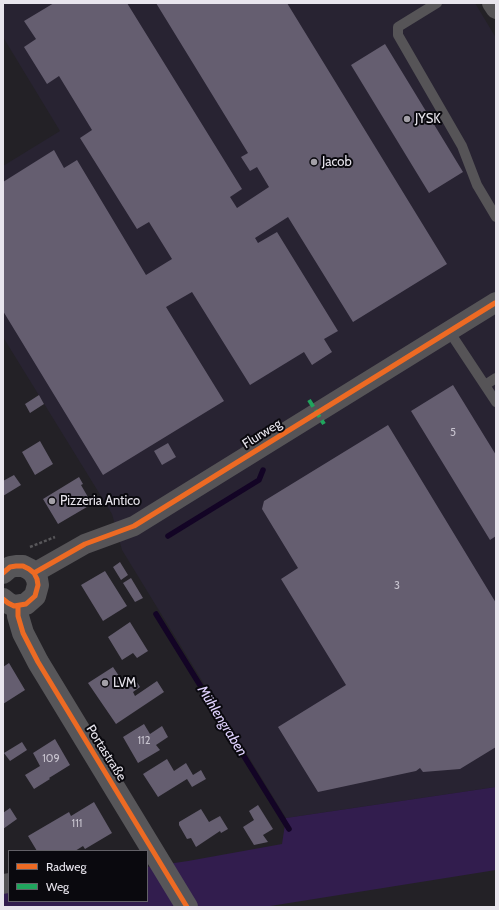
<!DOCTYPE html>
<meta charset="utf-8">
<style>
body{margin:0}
#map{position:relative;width:499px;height:910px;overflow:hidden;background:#232126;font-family:Cabin,sans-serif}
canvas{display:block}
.frame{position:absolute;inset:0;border:4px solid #e8e5ed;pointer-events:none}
.legend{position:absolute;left:8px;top:850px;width:140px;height:52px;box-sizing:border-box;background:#0a090e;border:1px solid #636167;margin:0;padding:5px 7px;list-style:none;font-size:12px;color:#e8e5ed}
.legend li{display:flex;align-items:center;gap:8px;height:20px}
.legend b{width:20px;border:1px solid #636167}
</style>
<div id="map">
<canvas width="499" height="910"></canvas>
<div class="frame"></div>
<ul class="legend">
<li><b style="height:5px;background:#ed6a23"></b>Radweg</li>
<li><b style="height:5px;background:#20a55d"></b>Weg</li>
</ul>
</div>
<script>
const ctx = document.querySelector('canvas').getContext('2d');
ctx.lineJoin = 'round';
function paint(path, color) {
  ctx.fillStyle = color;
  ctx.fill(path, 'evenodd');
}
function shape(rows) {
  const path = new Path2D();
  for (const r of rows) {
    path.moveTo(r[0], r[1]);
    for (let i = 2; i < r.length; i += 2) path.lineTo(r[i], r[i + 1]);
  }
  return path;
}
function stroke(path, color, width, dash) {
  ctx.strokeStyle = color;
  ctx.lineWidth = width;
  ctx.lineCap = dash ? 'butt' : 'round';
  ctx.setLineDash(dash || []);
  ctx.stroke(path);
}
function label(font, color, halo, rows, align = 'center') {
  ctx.font = font + ' Cabin,sans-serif';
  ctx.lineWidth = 4;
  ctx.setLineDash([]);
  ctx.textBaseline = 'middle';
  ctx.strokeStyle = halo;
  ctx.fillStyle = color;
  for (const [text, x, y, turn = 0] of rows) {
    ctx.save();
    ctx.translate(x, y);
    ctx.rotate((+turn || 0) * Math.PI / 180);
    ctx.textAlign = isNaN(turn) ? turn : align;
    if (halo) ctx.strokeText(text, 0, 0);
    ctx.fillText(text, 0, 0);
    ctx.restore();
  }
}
paint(shape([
 [3,3,475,3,496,38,496,787,286,818,122,550,112,514,3,337,3,166,60,131,3,37]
]), '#282332');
paint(shape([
 [496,787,496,870,264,907,3,907,3,889,9,888,9,901,147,901,147,867,188,861,282,844,286,818]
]), '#321d4e');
stroke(shape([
 [168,536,259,480,263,470],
 [156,614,289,829]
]), '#130425', 5.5);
paint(shape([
 [54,3,127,3,242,189,230,197,237,208,269,187,257,167,250,171,241,157,248,153,156,3,287,3,447,264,353,322,288,217,255,238,258,243,277,232,338,331,324,339,332,352,312,365,304,352,250,385,192,292,166,307,224,401,103,475,3,311,3,182,54,150,64,168,77,160,146,275,172,259,149,222,137,229,80,138,92,130,59,76,47,84,24,47,36,39,24,21],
 [385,44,463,172,429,193,351,65],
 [453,385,496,455,496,536,490,540,411,411],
 [39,395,44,404,30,413,25,404],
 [388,425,496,603,496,747,460,769,423,772,420,768,416,771,318,792,278,727,346,685,281,579,298,568,262,509,264,501],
 [40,441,53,464,35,475,22,452],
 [168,443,176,457,162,465,154,451],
 [14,475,21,485,3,496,3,481],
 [79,477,83,484,81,485,92,504,58,524,43,499],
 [120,562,128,575,121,580,113,567],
 [105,571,127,606,103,621,81,585],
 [131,578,143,598,135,602,123,583],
 [130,622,148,651,137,658,133,653,122,660,108,637],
 [9,663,25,690,3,704,3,667],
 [113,667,123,682,133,676,140,687,133,692,135,696,157,681,164,692,116,724,88,683],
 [144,724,150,734,162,726,168,737,156,745,160,750,138,763,123,737],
 [55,739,70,765,49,778,50,779,34,789,25,775,40,766,33,753],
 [22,742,27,750,10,761,4,753],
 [167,759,174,771,186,763,193,775,201,770,206,779,192,787,187,779,158,797,143,774],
 [94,802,112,833,85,849,83,846,75,851,37,851,28,836,69,812,71,816],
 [258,805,273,829,263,835,268,842,254,845,243,827,254,820,249,811],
 [10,808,17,819,3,829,3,813],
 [201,809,209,822,220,816,228,829,221,833,220,831,196,847,191,838,187,839,179,825,179,822]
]), '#655e70');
stroke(shape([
 [30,547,55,537]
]), '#58575a', 2.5, [3, 2]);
stroke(shape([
 [437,3,398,27,398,35,462,146,477,185,496,217],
 [449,331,496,402],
 [485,385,496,378]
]), '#565457', 10);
stroke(shape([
 [492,3,496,9],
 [34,573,85,544,134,526,496,302],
 [3,884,9,883]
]), '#565457', 20);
stroke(shape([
 [3,573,10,567,16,566,23,566,29,569,34,573,37,579,38,585,35,596,26,604,14,606,8,603,3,599],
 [18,606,18,616,23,633,38,662,187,907]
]), '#575659', 22);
stroke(shape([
 [309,400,324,424]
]), '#20a55d', 4, [8, 4]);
stroke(shape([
 [3,573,10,567,16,566,23,566,29,569,34,573,37,579,38,585,35,596,26,604,14,606,8,603,3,599],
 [34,573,85,544,134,526,495,303],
 [18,606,18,616,23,633,38,662,187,907]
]), '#ed6a23', 5);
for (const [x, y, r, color] of [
 [407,119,4,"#a3a0a7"],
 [314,162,4,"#a3a0a7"],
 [52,501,4,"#a3a0a7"],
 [105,683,4,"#a3a0a7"]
]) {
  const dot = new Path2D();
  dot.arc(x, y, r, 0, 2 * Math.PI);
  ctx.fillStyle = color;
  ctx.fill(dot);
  stroke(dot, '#0a090e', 1.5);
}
label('11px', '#c7c3ce', null, [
 ["5",453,433],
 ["3",397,586],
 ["112",144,741],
 ["109",51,759],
 ["111",77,824]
]);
label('13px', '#e8e5ed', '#0a090e', [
 ["JYSK",415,119],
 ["Jacob",322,162],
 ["Pizzeria Antico",60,501],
 ["LVM",113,683]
], 'left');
label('13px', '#e8e5ed', '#0a090e', [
 ["Flurweg",262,434,-32],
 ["Portastraße",106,753,58]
]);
label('italic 14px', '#e0d2fe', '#0a090e', [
 ["Mühlengraben",222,721,58]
]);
</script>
